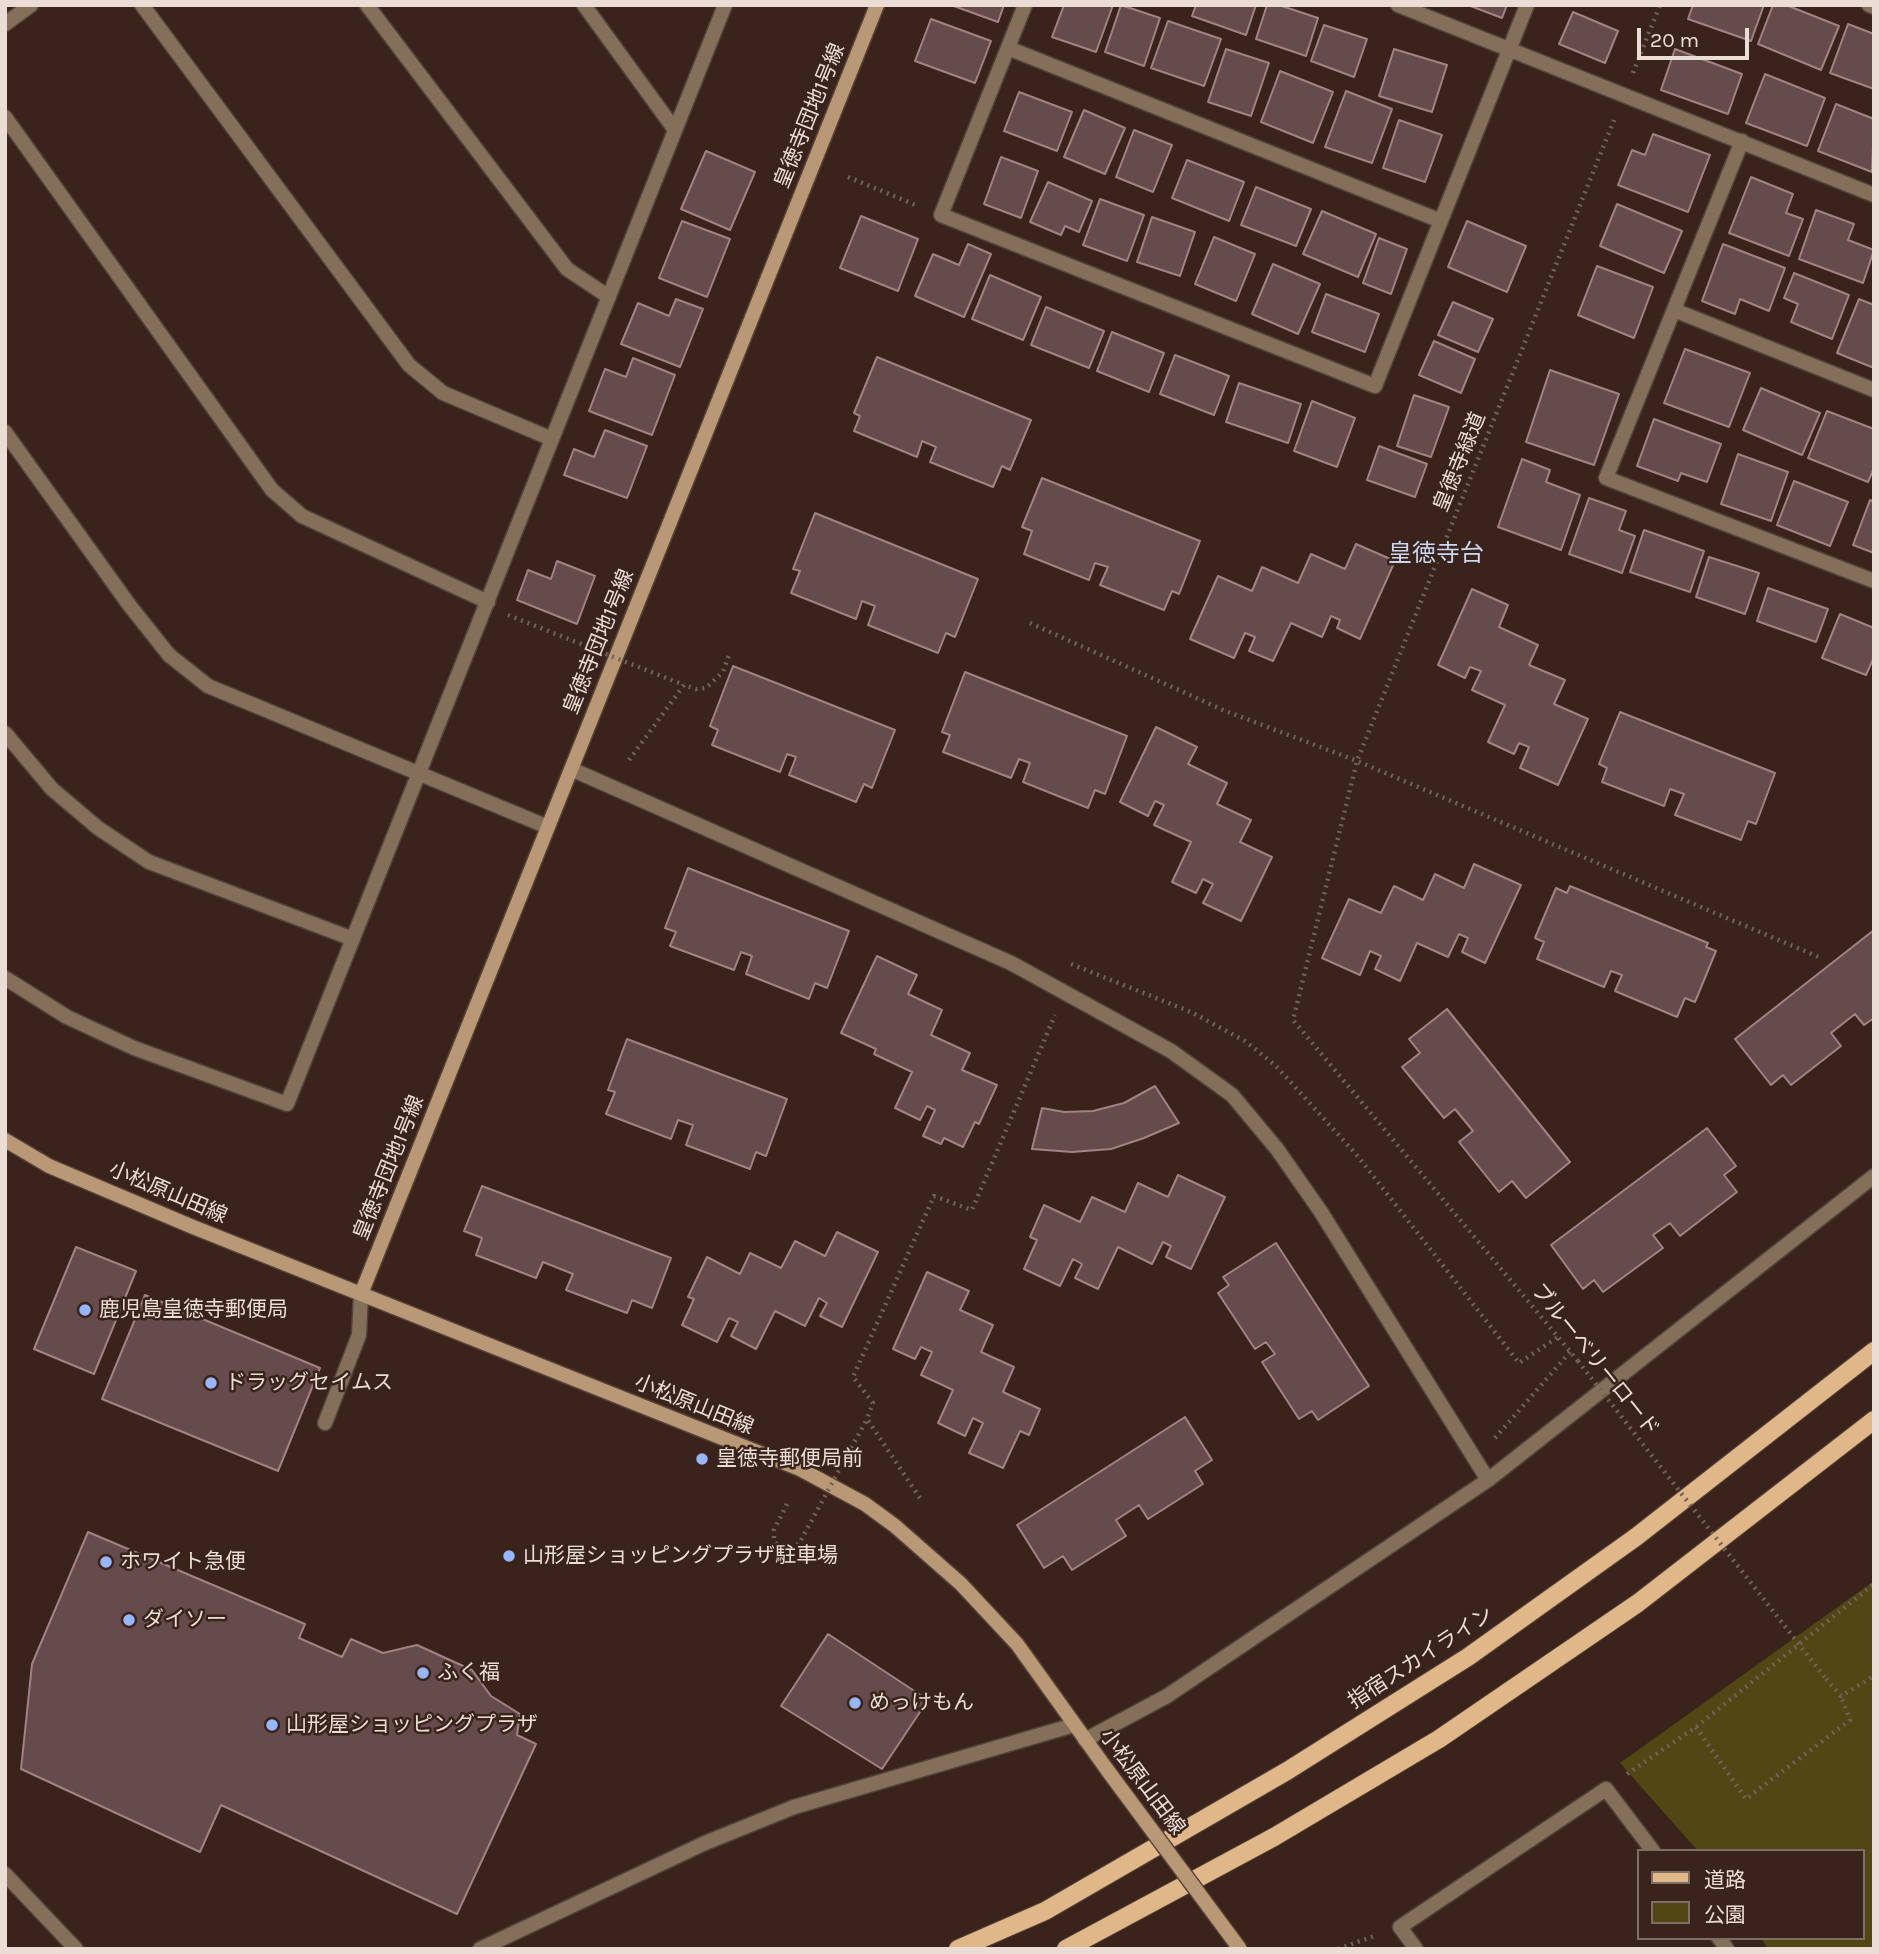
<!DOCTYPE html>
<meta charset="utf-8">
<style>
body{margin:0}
#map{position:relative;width:1879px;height:1954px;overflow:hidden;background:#39231b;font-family:Karla,"Noto Sans JP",sans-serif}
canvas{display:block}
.frame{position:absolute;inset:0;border:7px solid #ebdcd6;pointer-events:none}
.legend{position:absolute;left:1637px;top:1849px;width:228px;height:91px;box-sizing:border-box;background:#39231b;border:2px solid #806d66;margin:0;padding:9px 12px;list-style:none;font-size:21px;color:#ebdcd6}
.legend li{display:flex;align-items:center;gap:14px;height:35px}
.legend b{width:35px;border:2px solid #806d66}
.scale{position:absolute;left:1637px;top:28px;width:112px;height:32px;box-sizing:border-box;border:4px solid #ebdcd6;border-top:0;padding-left:9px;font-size:21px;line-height:24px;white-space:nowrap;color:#ebdcd6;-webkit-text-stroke:5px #39231b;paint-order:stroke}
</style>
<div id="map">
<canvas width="1879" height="1954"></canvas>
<div class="frame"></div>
<ul class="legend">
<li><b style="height:9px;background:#e0b789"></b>道路</li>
<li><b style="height:19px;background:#524714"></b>公園</li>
</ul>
<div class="scale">20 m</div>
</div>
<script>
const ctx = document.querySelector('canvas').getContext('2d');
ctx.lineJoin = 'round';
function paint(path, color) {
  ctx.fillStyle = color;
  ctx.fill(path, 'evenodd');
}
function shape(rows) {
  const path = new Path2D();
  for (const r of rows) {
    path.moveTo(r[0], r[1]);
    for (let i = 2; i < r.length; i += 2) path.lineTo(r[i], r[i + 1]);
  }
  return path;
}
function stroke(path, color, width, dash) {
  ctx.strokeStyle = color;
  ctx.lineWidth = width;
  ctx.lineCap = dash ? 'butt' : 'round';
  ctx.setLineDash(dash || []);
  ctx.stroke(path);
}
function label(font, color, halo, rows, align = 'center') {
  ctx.font = font + ' Karla,"Noto Sans JP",sans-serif';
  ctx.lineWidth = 5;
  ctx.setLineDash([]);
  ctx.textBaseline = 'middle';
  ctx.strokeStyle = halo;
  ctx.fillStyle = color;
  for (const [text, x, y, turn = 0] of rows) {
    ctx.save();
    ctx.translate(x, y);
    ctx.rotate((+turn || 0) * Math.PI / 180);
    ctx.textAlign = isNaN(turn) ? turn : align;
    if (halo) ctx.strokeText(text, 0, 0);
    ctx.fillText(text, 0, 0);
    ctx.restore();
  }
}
paint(shape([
 [1874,1581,1874,1949,1768,1949,1761,1938,1863,1938,1863,1851,1698,1851,1620,1763]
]), '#524714');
const building = shape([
 [951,5,1004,5,998,22,951,5],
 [1064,5,1113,5,1096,52,1052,37,1064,5],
 [1121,5,1160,18,1144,66,1105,52,1121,5],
 [1196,5,1256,5,1246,35,1192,16,1196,5],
 [1267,5,1279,5,1318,18,1306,56,1256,39,1267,5],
 [1468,5,1507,5,1502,18,1468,5],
 [1693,5,1764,5,1751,41,1688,19,1693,5],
 [1773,5,1786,5,1839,26,1821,70,1758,44,1773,5],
 [1573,12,1618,31,1605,63,1559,44,1573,12],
 [931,19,991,41,975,83,915,61,931,19],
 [1168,21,1221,39,1204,86,1151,68,1168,21],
 [1848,24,1874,34,1874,89,1830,73,1848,24],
 [1324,25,1367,39,1354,77,1311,61,1324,25],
 [1226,49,1269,63,1251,116,1208,102,1226,49],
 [1394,49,1447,65,1432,112,1379,96,1394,49],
 [1675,49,1742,74,1728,114,1661,90,1675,49],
 [1280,71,1333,92,1313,143,1261,122,1280,71],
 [1765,74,1825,98,1807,146,1746,123,1765,74],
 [1346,91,1392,109,1372,163,1325,147,1346,91],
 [1019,92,1072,112,1057,151,1004,131,1019,92],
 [1836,104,1874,119,1872,172,1818,151,1836,104],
 [1084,110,1125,128,1105,174,1064,157,1084,110],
 [1399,120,1442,135,1425,182,1383,168,1399,120],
 [1134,130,1172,145,1153,192,1116,177,1134,130],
 [1653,134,1710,155,1688,212,1618,185,1632,150,1645,155,1653,134],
 [706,151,755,172,730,230,681,209,706,151],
 [1001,157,1038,171,1021,218,984,204,1001,157],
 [1187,160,1244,182,1229,221,1172,198,1187,160],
 [1751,177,1793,194,1786,213,1803,219,1789,256,1729,233,1751,177],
 [1048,182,1092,201,1079,232,1065,226,1061,235,1030,222,1048,182],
 [1256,187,1311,209,1296,246,1241,225,1256,187],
 [1100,199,1144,215,1127,261,1083,245,1100,199],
 [1617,204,1682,231,1664,273,1600,246,1617,204],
 [1816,210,1854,224,1848,240,1874,250,1863,283,1799,259,1816,210],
 [1322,211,1376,234,1358,277,1303,254,1322,211],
 [861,216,918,239,898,291,840,268,861,216],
 [1152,217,1195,232,1180,276,1137,262,1152,217],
 [682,221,730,239,707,297,659,278,682,221],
 [1467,221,1526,246,1507,292,1448,267,1467,221],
 [1214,237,1255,254,1236,301,1195,284,1214,237],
 [1379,238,1407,249,1391,294,1363,283,1379,238],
 [968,244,991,254,964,317,915,296,933,254,959,265,968,244],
 [1723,244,1785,268,1769,311,1740,299,1735,314,1702,301,1723,244],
 [1273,264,1320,284,1298,334,1252,314,1273,264],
 [1597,266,1653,287,1634,338,1578,315,1597,266],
 [1794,273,1849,295,1832,339,1791,322,1798,304,1784,298,1794,273],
 [990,275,1041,297,1023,340,972,319,990,275],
 [1326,294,1379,314,1365,352,1312,332,1326,294],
 [676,299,703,309,680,367,621,344,638,303,669,316,676,299],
 [1859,299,1874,305,1874,368,1837,353,1859,299],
 [1453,302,1493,319,1478,352,1438,335,1453,302],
 [1046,307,1104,331,1089,368,1031,345,1046,307],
 [1112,332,1164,353,1149,392,1097,371,1112,332],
 [1434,341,1475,359,1461,393,1419,375,1434,341],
 [1685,349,1750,373,1729,427,1664,403,1685,349],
 [1175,355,1229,376,1214,415,1160,394,1175,355],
 [877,357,1031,420,1010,470,1002,466,993,487,930,462,936,447,922,441,917,457,854,431,860,416,854,413,877,357],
 [633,358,675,375,652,435,589,411,605,369,626,377,633,358],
 [1550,370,1619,394,1594,465,1526,442,1550,370],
 [1239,383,1301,404,1288,443,1226,422,1239,383],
 [1761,388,1820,413,1802,455,1743,430,1761,388],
 [1414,395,1449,407,1431,457,1397,446,1414,395],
 [1312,401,1355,418,1337,467,1294,451,1312,401],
 [1827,411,1874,429,1874,468,1868,482,1808,458,1827,411],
 [1654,419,1721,444,1707,482,1681,473,1678,481,1637,466,1654,419],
 [605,430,647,446,627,498,564,475,574,449,594,457,605,430],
 [1379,446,1427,464,1415,497,1367,480,1379,446],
 [1738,454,1788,472,1771,521,1721,504,1738,454],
 [1522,459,1550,470,1546,482,1580,495,1561,550,1498,527,1522,459],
 [1042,478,1200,541,1179,594,1172,591,1164,610,1100,585,1108,567,1095,563,1089,580,1024,554,1032,531,1022,527,1042,478],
 [1794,481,1848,502,1830,546,1777,525,1794,481],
 [1589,498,1626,511,1619,530,1635,536,1622,573,1569,554,1589,498],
 [1870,500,1874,502,1874,553,1853,545,1870,500],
 [815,513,978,579,955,637,946,633,938,653,868,625,875,606,862,601,856,619,791,593,800,571,793,569,815,513],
 [1644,530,1704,551,1690,592,1630,572,1644,530],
 [1356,544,1395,561,1360,639,1337,628,1340,620,1331,616,1322,637,1291,623,1273,661,1249,651,1255,637,1245,633,1234,658,1190,639,1218,576,1252,591,1262,567,1298,583,1311,554,1345,569,1356,544],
 [1709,557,1759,573,1745,614,1696,597,1709,557],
 [557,561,595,576,577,624,517,600,528,570,551,579,557,561],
 [1768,588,1828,609,1816,642,1757,621,1768,588],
 [1472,589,1508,605,1499,627,1538,645,1529,665,1565,680,1554,704,1588,719,1558,785,1520,768,1529,747,1519,743,1514,754,1488,742,1505,705,1472,690,1481,671,1470,667,1465,678,1438,665,1472,589],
 [1840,614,1874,628,1874,657,1866,675,1822,658,1840,614],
 [733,666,895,730,872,788,864,784,856,802,789,775,796,757,787,754,780,772,712,745,718,730,710,726,733,666],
 [965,672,1127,736,1105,794,1095,790,1088,808,1023,782,1030,763,1019,759,1011,778,943,752,950,735,942,732,965,672],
 [1620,712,1775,773,1756,824,1748,821,1741,840,1675,815,1684,794,1670,789,1664,806,1602,782,1607,768,1599,764,1620,712],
 [1156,727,1197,747,1188,764,1227,783,1217,804,1251,820,1240,842,1272,857,1241,921,1203,903,1213,884,1203,879,1196,893,1172,882,1191,842,1154,825,1164,805,1155,801,1148,816,1120,802,1156,727],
 [1474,864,1521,885,1485,963,1462,952,1468,938,1459,934,1448,957,1417,943,1400,981,1375,969,1381,956,1370,951,1360,975,1322,958,1349,899,1381,913,1394,886,1423,900,1435,874,1464,888,1474,864],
 [688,868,849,931,827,988,815,983,809,999,746,974,752,956,741,952,734,970,670,946,676,932,665,928,688,868],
 [1570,886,1708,943,1706,947,1716,951,1695,1002,1685,998,1677,1017,1615,991,1622,975,1611,971,1604,987,1537,959,1544,942,1535,938,1556,888,1567,893,1570,886],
 [1874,930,1874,1018,1864,1025,1855,1014,1831,1033,1841,1046,1791,1085,1783,1075,1771,1085,1735,1039,1874,930],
 [877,956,917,975,908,994,942,1010,931,1035,970,1053,962,1070,997,1085,979,1124,975,1122,963,1147,944,1138,941,1144,923,1136,935,1110,927,1106,920,1120,895,1108,912,1072,874,1054,876,1049,841,1033,877,956],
 [1447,1009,1570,1162,1526,1198,1512,1181,1499,1192,1459,1142,1473,1131,1455,1109,1444,1118,1402,1067,1420,1053,1409,1039,1447,1009],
 [627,1039,787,1099,766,1156,756,1152,750,1169,686,1145,693,1125,678,1120,671,1139,606,1114,615,1092,608,1090,627,1039],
 [1155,1086,1179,1123,1144,1138,1111,1149,1072,1152,1032,1149,1042,1108,1064,1112,1093,1111,1124,1103,1155,1086],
 [1707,1128,1736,1166,1724,1175,1737,1192,1680,1236,1670,1223,1653,1235,1663,1248,1603,1292,1594,1280,1583,1289,1551,1245,1707,1128],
 [1178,1175,1225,1197,1191,1269,1166,1257,1171,1246,1163,1242,1152,1264,1118,1247,1098,1289,1075,1278,1082,1264,1073,1259,1060,1286,1024,1269,1037,1240,1030,1237,1044,1205,1080,1222,1092,1197,1125,1212,1138,1183,1168,1197,1178,1175],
 [482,1186,671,1258,652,1308,632,1300,627,1313,566,1290,573,1274,543,1262,536,1278,476,1255,482,1238,464,1231,482,1186],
 [837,1232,878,1252,842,1327,820,1316,827,1303,819,1298,805,1326,775,1311,756,1349,731,1336,738,1322,729,1318,717,1342,682,1325,694,1299,688,1297,707,1257,740,1274,750,1253,781,1268,795,1241,825,1256,837,1232],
 [1276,1243,1369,1386,1318,1420,1312,1411,1299,1419,1262,1362,1275,1354,1266,1342,1255,1349,1218,1293,1229,1285,1223,1277,1276,1243],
 [76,1247,136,1271,94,1374,34,1349,76,1247],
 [927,1272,969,1291,960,1310,993,1325,981,1352,1014,1367,1003,1392,1040,1409,1029,1435,1020,1431,1003,1468,969,1453,983,1423,973,1418,965,1436,938,1423,953,1390,921,1375,932,1352,921,1347,915,1359,893,1349,927,1272],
 [145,1295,320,1368,278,1471,102,1399,145,1295],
 [1185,1417,1212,1460,1195,1471,1203,1484,1148,1519,1139,1505,1116,1520,1126,1536,1072,1570,1063,1556,1044,1568,1017,1525,1185,1417],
 [88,1532,305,1624,299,1638,342,1657,351,1639,383,1653,417,1645,472,1670,491,1696,520,1714,517,1735,536,1744,457,1914,221,1805,200,1852,21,1769,32,1664,88,1532],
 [828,1634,928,1700,882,1769,781,1706,828,1634]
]);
paint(building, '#664b4d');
stroke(building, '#a18385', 2);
const street = shape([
 [142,5,409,365,443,393,552,439],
 [367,5,567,269,609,297],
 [584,5,675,130],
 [1025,5,941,215,1375,386,1527,5],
 [1398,5,1874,195],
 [1869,5,1874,7],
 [5,24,31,5],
 [1008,48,1441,221],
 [5,117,272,490,302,516,488,602],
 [1742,141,1606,478,1874,581],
 [1674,310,1874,390],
 [5,432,130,606,169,655,208,686,548,827],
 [5,733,52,789,98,828,149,862,353,939],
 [571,769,1011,963,1171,1051,1232,1095,1277,1149,1321,1212,1488,1480],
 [5,978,67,1017,134,1048,287,1104,725,5],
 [325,1423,359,1335,361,1294],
 [1085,1740,1167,1696,1488,1480,1874,1176],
 [5,1874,76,1949],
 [1719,1938,1727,1949],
 [480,1949,705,1843,794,1807,1074,1725],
 [1416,1949,1400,1927,1606,1789,1653,1851]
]);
const secondary = shape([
 [5,1140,49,1166,193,1227,800,1469,865,1504,895,1526,961,1584,1017,1644,1108,1771],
 [361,1294,877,5]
]);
const primary = shape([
 [958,1949,1045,1911,1287,1771,1468,1657,1636,1537,1874,1351],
 [1066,1949,1274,1837,1439,1739,1638,1603,1874,1420]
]);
stroke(street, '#554139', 17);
stroke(secondary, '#554139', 17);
stroke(primary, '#554139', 20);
stroke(shape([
 [1633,73,1660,5],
 [848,177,918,206],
 [1030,623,1223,710,1357,761,1821,958],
 [629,760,684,685,696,689,706,688,723,672,730,652],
 [1071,964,1191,1012,1245,1041,1275,1065,1356,1154,1519,1363,1558,1337],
 [1578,1361,1293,1020,1357,761,1614,120],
 [1495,1438,1570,1352],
 [920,1498,867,1419,873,1403,853,1377,934,1196,972,1210,1055,1015],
 [787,1504,774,1530,774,1541,782,1550,793,1550,801,1540],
 [1826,1679,1841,1696,1874,1676],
 [1696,1727,1746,1799,1850,1720,1841,1696],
 [1627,1774,1696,1727,1874,1584],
 [1338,1949,1377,1935]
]), '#746159', 4.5, [2, 5]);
stroke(street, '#84705a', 14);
stroke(secondary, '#b89875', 14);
stroke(primary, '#e0b789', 18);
const secondaryBridge = shape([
 [1108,1771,1240,1949]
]);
stroke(secondaryBridge, '#554139', 17, []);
stroke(shape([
 [508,615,684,685],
 [1578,1361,1826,1679],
 [801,1540,867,1419]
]), '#746159', 4.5, [2, 5]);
stroke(secondaryBridge, '#b89875', 14);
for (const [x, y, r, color] of [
 [85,1310,7,"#97b6fd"],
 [211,1383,7,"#97b6fd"],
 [702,1459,7,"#97b6fd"],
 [509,1556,7,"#97b6fd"],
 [106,1562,7,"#97b6fd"],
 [129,1620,7,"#97b6fd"],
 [423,1673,7,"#97b6fd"],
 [855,1703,7,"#97b6fd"],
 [272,1725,7,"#97b6fd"]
]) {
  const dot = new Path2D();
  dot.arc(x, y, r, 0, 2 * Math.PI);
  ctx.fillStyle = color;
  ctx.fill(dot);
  stroke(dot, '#39231b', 2.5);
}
label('21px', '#ebdcd6', '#39231b', [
 ["皇徳寺団地1号線",810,116,-68],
 ["皇徳寺緑道",1460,462,-68],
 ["皇徳寺団地1号線",599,642,-68],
 ["皇徳寺団地1号線",389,1168,-68],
 ["小松原山田線",168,1193,23],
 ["ブルーベリーロード",1595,1360,51],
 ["小松原山田線",694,1405,22],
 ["指宿スカイライン",1421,1658,-33],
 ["小松原山田線",1142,1782,53]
]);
label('21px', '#ebdcd6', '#39231b', [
 ["鹿児島皇徳寺郵便局",99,1310],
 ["ドラッグセイムス",225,1383],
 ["皇徳寺郵便局前",716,1459],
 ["山形屋ショッピングプラザ駐車場",523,1556],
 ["ホワイト急便",120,1562],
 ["ダイソー",143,1620],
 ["ふく福",437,1673],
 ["めっけもん",869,1703],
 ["山形屋ショッピングプラザ",286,1725]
], 'left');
label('24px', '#cbd7f2', '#39231b', [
 ["皇徳寺台",1436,554]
]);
</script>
